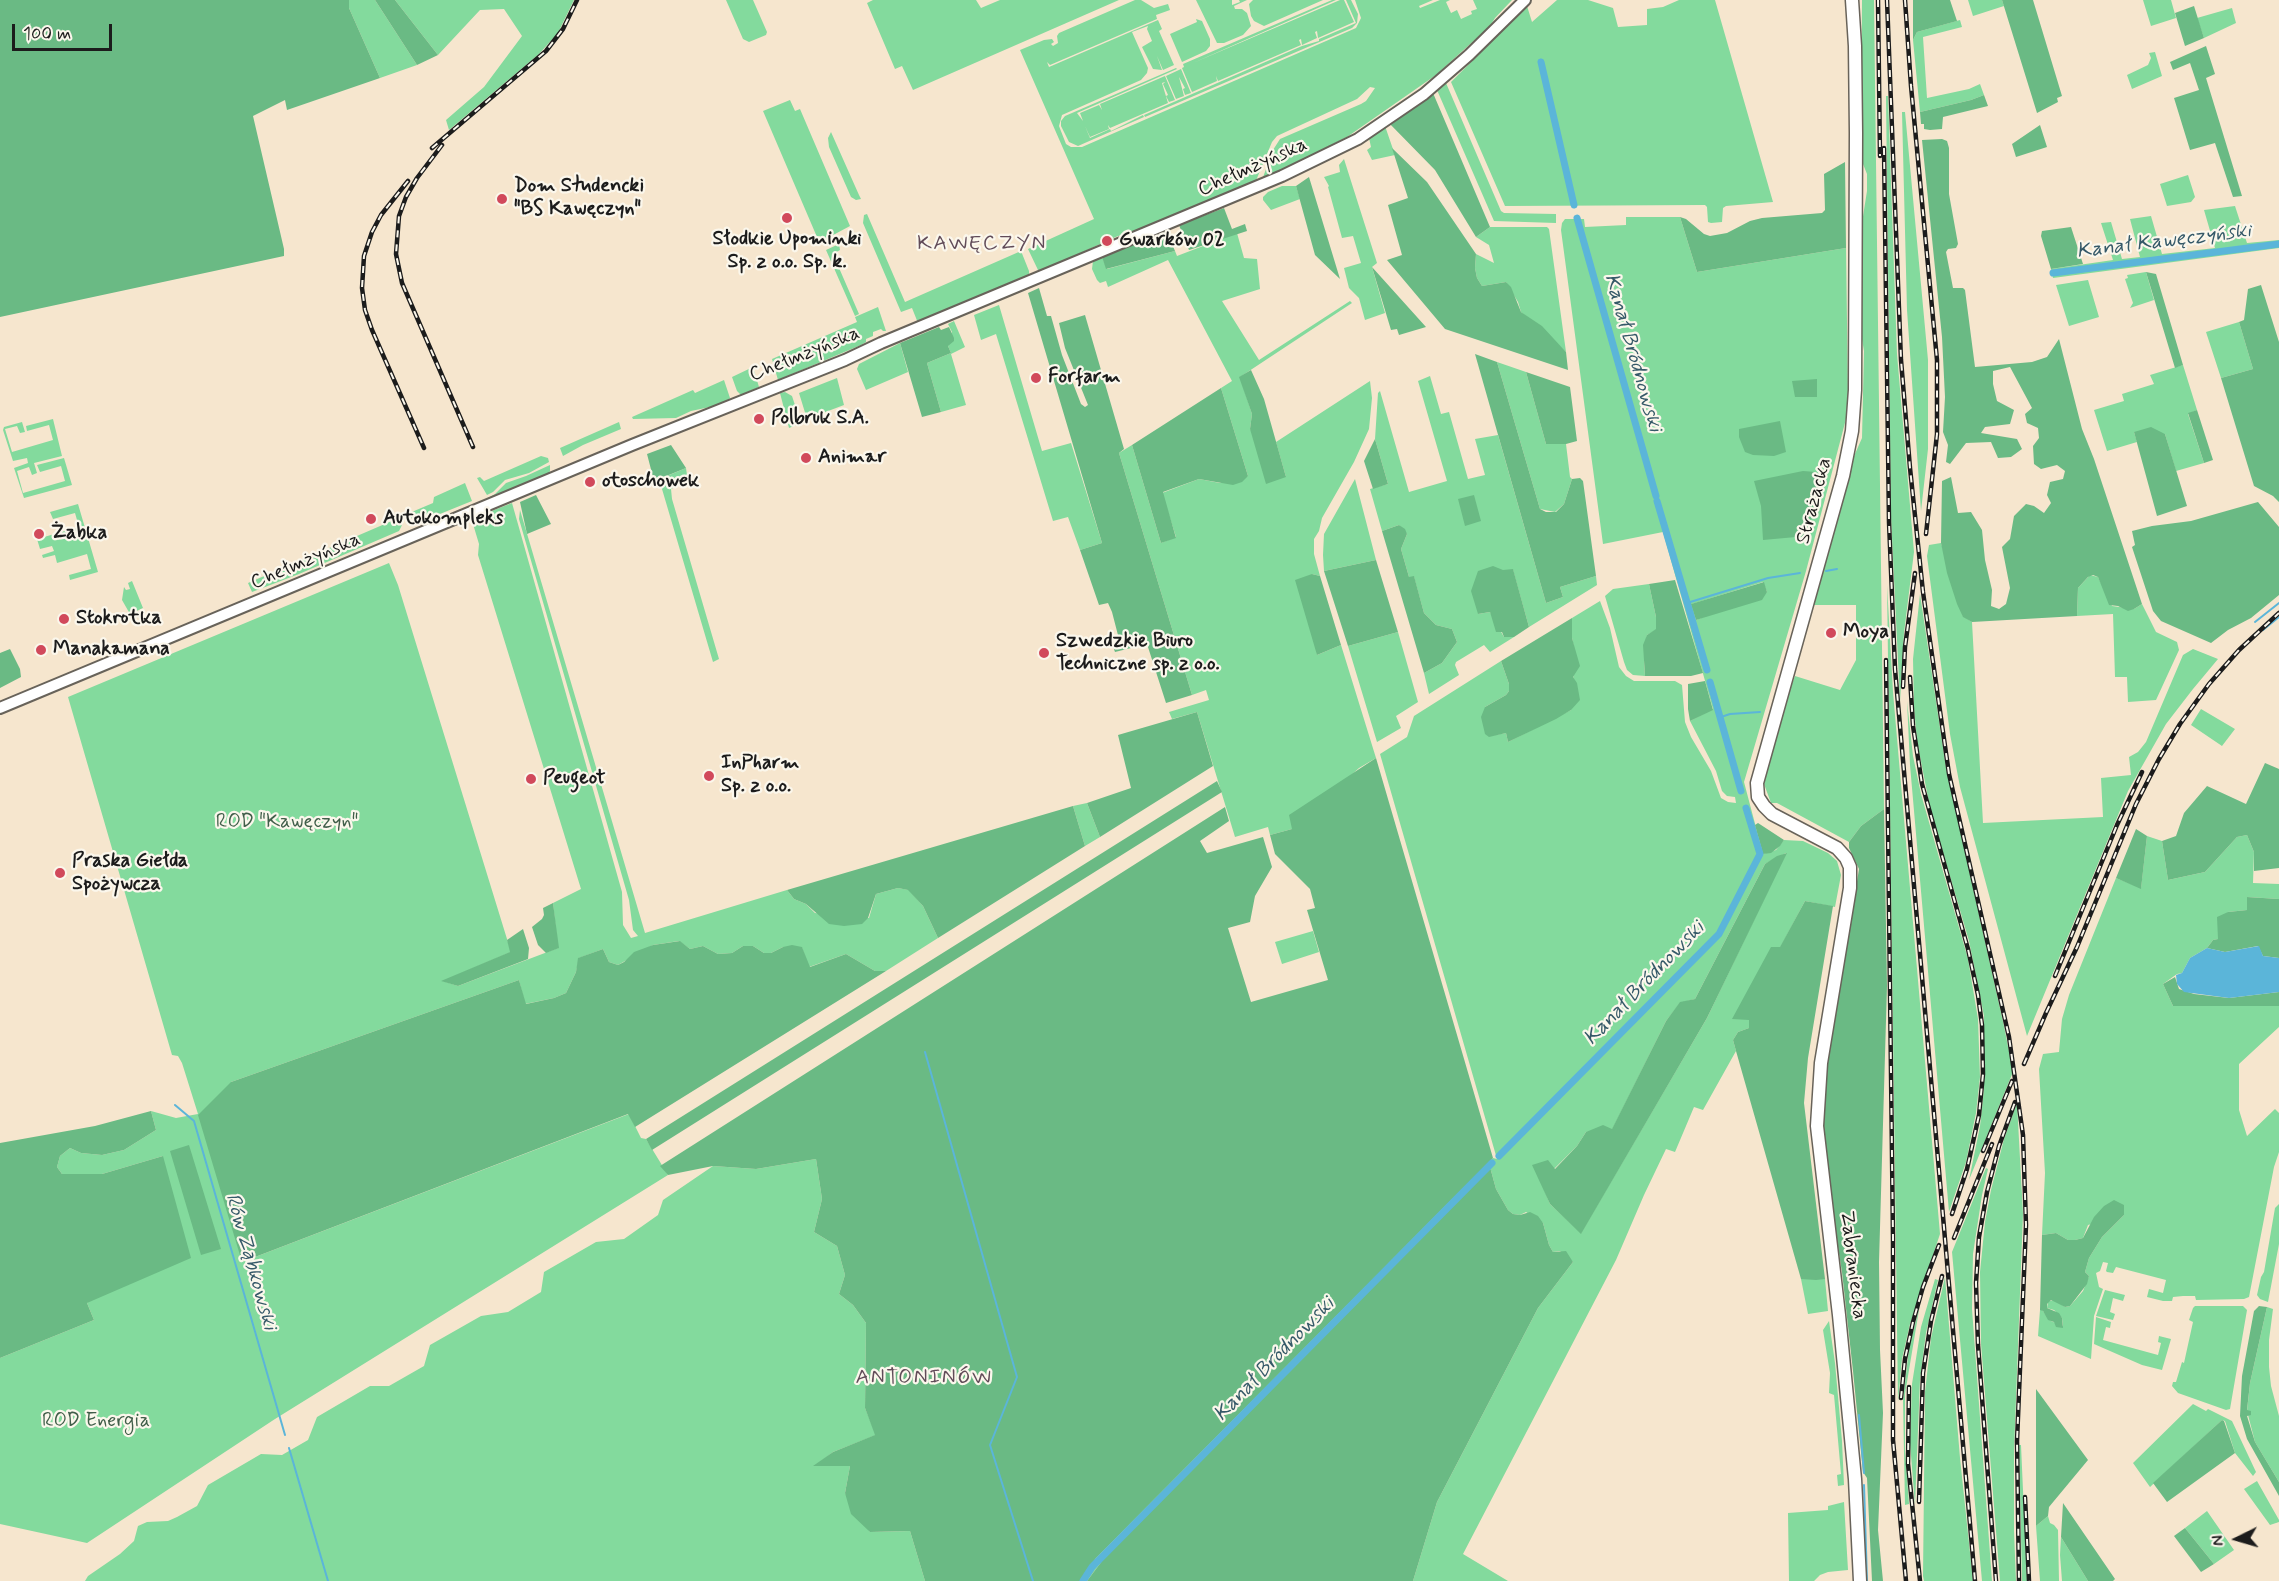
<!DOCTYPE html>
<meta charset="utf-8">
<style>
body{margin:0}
#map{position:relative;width:2279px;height:1581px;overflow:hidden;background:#f6e6ce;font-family:Mynerve,sans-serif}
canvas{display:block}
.north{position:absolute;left:2207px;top:1509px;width:60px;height:60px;-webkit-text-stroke:4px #fbf7ec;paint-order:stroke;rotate:265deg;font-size:16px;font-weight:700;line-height:24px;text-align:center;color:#1c1c1c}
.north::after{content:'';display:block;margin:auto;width:21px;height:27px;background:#1c1c1c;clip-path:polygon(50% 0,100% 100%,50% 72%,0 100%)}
.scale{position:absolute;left:12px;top:24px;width:100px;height:27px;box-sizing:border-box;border:3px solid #1c1c1c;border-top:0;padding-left:8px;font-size:18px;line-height:21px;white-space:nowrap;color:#1c1c1c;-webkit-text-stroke:4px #fbf7ec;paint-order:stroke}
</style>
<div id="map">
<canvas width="2279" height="1581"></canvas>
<div class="north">N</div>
<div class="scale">100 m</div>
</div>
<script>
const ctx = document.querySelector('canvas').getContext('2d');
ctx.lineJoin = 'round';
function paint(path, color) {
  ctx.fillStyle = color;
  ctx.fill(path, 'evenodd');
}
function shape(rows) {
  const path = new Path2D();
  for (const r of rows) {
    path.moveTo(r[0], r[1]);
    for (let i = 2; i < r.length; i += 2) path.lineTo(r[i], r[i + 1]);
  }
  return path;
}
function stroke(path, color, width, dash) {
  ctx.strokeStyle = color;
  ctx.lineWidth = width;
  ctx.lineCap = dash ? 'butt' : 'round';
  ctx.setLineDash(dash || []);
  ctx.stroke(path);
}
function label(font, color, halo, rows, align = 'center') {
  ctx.font = font + ' Mynerve,sans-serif';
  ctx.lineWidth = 4.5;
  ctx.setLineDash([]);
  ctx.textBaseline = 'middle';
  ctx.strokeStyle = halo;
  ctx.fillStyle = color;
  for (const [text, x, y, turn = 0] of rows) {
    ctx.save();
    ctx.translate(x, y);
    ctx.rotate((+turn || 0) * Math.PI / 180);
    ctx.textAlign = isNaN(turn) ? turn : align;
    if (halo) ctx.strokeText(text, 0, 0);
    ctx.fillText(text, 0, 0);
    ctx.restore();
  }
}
paint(shape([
 [349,0,375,0,417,65,380,78,349,8],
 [395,0,574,0,558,33,539,54,449,130,446,120,484,87,522,36,504,9,480,10,438,55],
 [726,0,753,0,767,32,766,35,749,42,743,39],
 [873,0,976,0,981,8,1000,0,1119,0,913,90,902,66,895,69,867,3],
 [1135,0,1141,0,1154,8,1168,4,1170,10,1156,15,1157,19,1050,65,1047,62,1049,67,1158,20,1162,29,1159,31,1174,65,1163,70,1157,56,1162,70,1153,69,1142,47,1152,41,1147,29,1148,26,1132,32,1148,68,1147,73,1141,80,1062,115,1059,126,1066,144,1071,147,1082,147,1356,28,1361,18,1355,0,1433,0,1419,6,1420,8,1440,0,1450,0,1446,2,1451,13,1457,10,1461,19,1472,14,1471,11,1477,9,1473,0,1512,0,1495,18,1490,26,1436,75,1347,137,1262,180,1273,150,1280,139,1361,104,1366,101,1375,88,1370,87,1357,99,1277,136,1272,142,1255,183,1128,235,1118,236,1043,270,1038,270,1028,249,1094,219,1020,50,1044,40,1052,39,1054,42,1051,44,1053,46,1058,43,1057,36,1059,33],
 [1196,0,1232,0,1232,5,1240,2,1239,0,1247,0,1234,6,1235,9,1242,9,1247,13,1251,26,1243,35,1224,43,1217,43],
 [1253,0,1323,0,1264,26,1254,21,1251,16,1249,4],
 [1332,0,1336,0,1193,63,1340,0,1344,0,1354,22,1318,38,1317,31,1315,32,1317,38,1302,45,1301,39,1299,40,1301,45,1218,81,1216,76,1217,81,1192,92,1182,68,1184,67,1183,64],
 [1346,0,1351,0,1358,14,1357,23,1352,28,1145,117,1144,115,1302,46,1319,41,1319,39,1356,23],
 [1557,0,1588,0,1613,8,1618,27,1647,25,1647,9,1663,7,1679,0,1715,0,1773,202,1726,206,1723,208,1722,222,1711,223,1708,222,1707,207,1705,205,1505,206,1451,82,1527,6,1532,22],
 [1862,0,1874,0,1884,809,1861,826,1849,842,1777,803,1771,803,1764,784,1784,705,1795,676,1840,690,1856,660,1856,605,1811,605,1851,463,1862,438,1864,351,1861,333,1861,229,1867,191,1867,174,1861,159],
 [1968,0,2002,0,2004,6,1973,16],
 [2143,0,2171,0,2176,18,2151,26],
 [2232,8,2236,23,2204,38,2197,18],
 [1196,19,1202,21,1210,39,1210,46,1206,51,1182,62,1170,34,1197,22],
 [1960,20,1962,27,1923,37,1927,98,1969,89,1980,84,1984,95,1971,100,1920,112,1913,40,1917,32],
 [2155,52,2162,76,2132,89,2127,75,2148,65,2151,58,2149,53],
 [1176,68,1177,69,1077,113,1083,121,1080,113,1099,105,1102,110,1100,104,1165,76,1175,100,1169,102,1166,96,1168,95,1163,84,1165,82,1162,83,1168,103,1110,128,1108,125,1109,129,1090,137,1085,126,1090,138,1110,129,1111,131,1143,115,1144,117,1078,146,1069,142,1061,126,1061,121,1065,116],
 [1181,69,1191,93,1185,95,1183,89,1185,88,1179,77,1184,96,1176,99,1166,76],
 [1446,83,1501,211,1504,213,1556,214,1556,223,1494,221,1437,90],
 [1886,96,1888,96,1897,354,1914,552,1904,633,1900,702,1891,517],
 [790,100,795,111,800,109,850,226,822,241,820,236,817,237,763,111],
 [1902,112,1905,112,1928,360,1928,449,1921,511,1907,310],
 [1385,126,1395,155,1372,160,1367,150,1371,147,1369,138],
 [831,132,859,195,861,199,856,200,851,197,829,147,828,138],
 [1344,159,1377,263,1372,267,1385,313,1365,320,1359,298,1349,288,1344,268,1361,263,1353,236,1342,238,1328,187,1329,186,1324,177,1340,172,1339,165],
 [2188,175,2195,197,2191,202,2167,206,2160,184],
 [1282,186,1296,186,1300,199,1271,210,1263,200,1263,197,1268,192],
 [2235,206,2247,243,2279,240,2279,248,2053,278,2051,269,2113,260,2101,223,2111,222,2122,259,2140,257,2130,219,2151,216,2162,254,2215,248,2204,210],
 [867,214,905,302,1021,251,1029,271,1029,275,918,323,912,308,901,312,898,305,863,223,864,215],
 [1626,217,1680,217,1697,272,1846,248,1848,395,1846,419,1806,571,1744,782,1763,854,1776,850,1784,840,1803,841,1828,853,1837,861,1841,875,1835,907,1805,901,1780,948,1733,1019,1749,1019,1749,1028,1738,1032,1733,1040,1736,1051,1703,1110,1694,1107,1675,1152,1666,1149,1644,1195,1616,1260,1463,1554,1508,1581,1413,1581,1437,1502,1538,1308,1573,1262,1560,1251,1553,1252,1549,1245,1543,1223,1526,1212,1520,1215,1513,1214,1508,1210,1496,1189,1490,1167,1105,1557,1087,1581,1080,1581,1096,1558,1493,1158,1497,1159,1380,754,1407,737,1414,716,1501,661,1509,684,1509,691,1506,695,1485,707,1489,736,1506,733,1508,742,1571,710,1575,652,1572,638,1572,618,1600,601,1610,628,1619,667,1626,676,1634,681,1675,681,1682,685,1685,722,1691,737,1711,771,1721,798,1728,802,1736,803,1735,797,1727,796,1722,791,1716,771,1690,721,1713,709,1663,532,1603,544,1561,230,1562,223,1565,219,1584,219,1585,227,1626,225],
 [1763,582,1767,592,1696,620,1692,604],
 [1786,853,1707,1018,1581,1233,1550,1204,1541,1182,1577,1146,1586,1132,1612,1130,1666,1021,1680,1003,1695,999,1765,864],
 [1490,227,1547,227,1549,229,1566,352,1521,312,1518,302,1506,282,1482,286,1477,278,1475,268,1476,254,1494,263,1489,245,1476,237],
 [1237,233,1244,258,1257,259,1260,289,1222,301,1259,360,1350,301,1352,303,1240,377,1252,414,1250,429,1286,477,1276,442,1370,381,1372,398,1369,429,1354,462,1322,518,1319,531,1314,539,1314,554,1320,576,1312,574,1317,655,1341,645,1376,758,1359,768,1292,829,1270,835,1268,827,1235,837,1197,712,1172,719,1169,712,1209,700,1206,690,1192,695,1119,453,1132,445,1161,543,1176,537,1162,493,1199,479,1220,483,1248,476,1221,388,1232,381,1168,260,1108,287,1106,281,1100,283,1097,280,1092,269,1093,261,1102,257,1107,269,1175,251,1177,256],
 [839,244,840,250,833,254,859,314,855,316,826,250],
 [2146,272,2154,300,2130,308,2133,303,2125,279,2128,278,2127,275],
 [2088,280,2099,317,2069,326,2056,285],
 [999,305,1042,451,1071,443,1102,543,1080,550,1068,517,1053,521,996,334,981,340,974,315],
 [878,307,886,331,883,331,881,329,873,332,873,336,866,339,866,342,861,345,778,380,772,359,857,322,855,317],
 [954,321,965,347,951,354,966,405,941,412,927,363,951,353,948,346,952,332,948,324],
 [2239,322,2253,369,2221,378,2206,332],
 [900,343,908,372,866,390,857,369,859,364],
 [1497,362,1526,372,1546,444,1566,444,1570,477,1572,479,1564,504,1555,512,1540,509],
 [2183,365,2197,410,2188,414,2204,463,2176,471,2165,434,2134,432,2137,442,2107,451,2094,410,2124,401,2122,394,2154,384,2150,375],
 [753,367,759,387,741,395,737,391,732,377],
 [1430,376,1441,414,1449,412,1468,479,1485,475,1475,439,1498,435,1546,603,1563,597,1560,587,1596,576,1597,585,1529,627,1513,570,1479,571,1478,614,1490,612,1504,637,1514,637,1490,652,1484,645,1456,662,1455,665,1459,675,1429,694,1424,673,1442,663,1457,642,1452,629,1436,625,1424,613,1414,577,1409,577,1401,549,1407,534,1399,525,1382,531,1370,489,1388,484,1375,439,1378,393,1380,391,1409,492,1447,481,1418,381],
 [837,378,844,405,807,419,799,393],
 [724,380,730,398,728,401,711,409,710,407,691,411,676,418,633,419,632,417,693,390,695,393],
 [785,392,792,396,801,423,789,428,780,393],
 [53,419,62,456,34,463,37,473,32,475,29,467,17,471,23,493,65,481,61,466,40,472,37,465,64,458,72,485,24,498,14,468,28,463,27,458,13,461,3,430,4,427,22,422,25,432,20,433,17,426,5,429,12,452,53,440,49,425,27,431,26,426],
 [619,422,621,429,583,445,563,456,560,448],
 [541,456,548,458,549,462,529,473,505,480,493,492,487,495,477,478,480,477,484,481],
 [550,465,550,471,546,477,490,499,488,498,495,494,506,483,526,476],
 [686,468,687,475,685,482,671,489,672,499,719,659,713,662,662,489,655,481],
 [1355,479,1376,560,1324,571,1323,555,1324,534],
 [465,483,472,501,425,520,410,518,407,514,433,503,434,497],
 [512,503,622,892,623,925,631,938,638,936,633,930,629,900,519,519,520,510,645,933,787,890,794,899,806,904,815,913,869,918,876,894,898,888,909,890,923,906,938,938,886,971,875,971,846,954,809,967,802,948,783,947,771,953,764,953,753,946,743,946,732,953,718,954,703,946,690,949,679,941,653,945,618,965,609,962,603,949,579,958,576,972,566,993,554,998,525,1004,519,980,231,1082,242,1262,629,1114,641,1138,646,1139,668,1175,275,1419,87,1543,0,1524,0,1358,94,1320,87,1303,163,1156,102,1174,83,1175,62,1174,57,1167,60,1156,70,1148,81,1153,102,1155,124,1150,156,1130,151,1111,176,1118,198,1114,182,1063,178,1056,172,1055,68,697,389,563,398,585,511,952,443,981,458,986,558,948,553,903,581,889,478,555,479,544,473,524,484,514],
 [78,504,98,572,70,580,69,575,91,569,87,554,57,563,55,555,43,558,42,555,54,551,52,546,40,549,37,539,79,527,75,513,53,519,50,512],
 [401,517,402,525,399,531,299,574,252,592,248,583],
 [1941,543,1963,616,1972,622,1983,823,2103,817,2101,778,2131,775,2129,757,2138,752,2146,742,2183,655,2193,649,2218,659,2193,689,2166,724,2128,791,2027,1036,1960,787,1950,734,1927,556,1929,545],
 [2090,575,2098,577,2112,606,2134,609,2142,604,2156,632,2177,642,2179,650,2156,700,2128,702,2127,677,2115,677,2113,614,2077,616,2078,588],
 [132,581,143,608,130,614,122,600,124,587,126,590,130,589,128,583],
 [1649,584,1656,617,1656,630,1647,635,1644,661,1645,676,1633,675,1627,670,1624,662,1605,596,1613,589],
 [1887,585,1893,692,1940,1234,1910,1324,1902,1359,1898,1402],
 [1920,594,1946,768,2004,1026,2013,1072,1969,1180,1980,1126,1984,1089,1984,1016,1969,941,1930,808,1917,741,1914,708,1913,659],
 [1398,632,1418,702,1396,716,1401,728,1377,742,1348,646],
 [1907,701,1913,756,1921,794,1968,959,1978,1019,1980,1077,1976,1113,1966,1162,1949,1212,1910,765],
 [2201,709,2235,729,2222,746,2191,725],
 [1087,803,1100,837,1085,846,1073,806],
 [2247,835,2254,852,2253,883,2279,884,2279,899,2247,897,2247,910,2228,912,2218,939,2213,940,2207,948,2190,958,2182,973,2177,974,2163,984,2173,1006,2279,1006,2279,1027,2239,1064,2239,1110,2247,1136,2275,1109,2279,1113,2279,1152,2274,1167,2249,1297,2244,1299,2196,1300,2195,1296,2183,1296,2173,1297,2172,1301,2163,1301,2147,1297,2149,1289,2163,1293,2166,1280,2116,1267,2113,1273,2107,1272,2106,1271,2108,1263,2103,1262,2100,1271,2096,1273,2099,1287,2103,1289,2094,1316,2091,1359,2038,1336,2040,1310,2042,1310,2051,1321,2063,1326,2062,1318,2054,1310,2047,1308,2048,1301,2055,1300,2065,1307,2070,1306,2083,1291,2089,1276,2085,1272,2089,1258,2102,1237,2124,1215,2088,1225,2083,1238,2075,1240,2068,1240,2056,1233,2042,1235,2045,1173,2039,1069,2043,1054,2059,1052,2062,1019,2069,995,2116,878,2141,888,2147,836,2162,841,2168,880,2205,872,2237,837],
 [1313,931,1319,952,1282,964,1275,942],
 [2017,1103,2023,1214,2014,1451,2014,1531,2016,1581,2000,1581,1981,1344,1980,1272,1985,1222,1991,1190,2004,1139],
 [816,1159,822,1199,814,1232,837,1246,845,1275,839,1294,853,1305,866,1323,865,1408,876,1435,833,1452,815,1466,850,1466,845,1493,870,1532,910,1531,925,1581,85,1581,88,1576,120,1554,134,1541,138,1526,147,1522,168,1521,177,1517,197,1506,208,1485,261,1454,282,1455,308,1440,317,1417,370,1386,389,1386,424,1366,430,1345,481,1316,508,1312,541,1292,544,1272,596,1242,624,1239,658,1215,663,1200,713,1166,756,1169],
 [1986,1168,1988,1169,1982,1195,1973,1254,1972,1309,1992,1581,1982,1581,1952,1252],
 [2279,1204,2279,1244,2268,1302,2260,1299,2257,1295,2261,1277,2264,1272,2275,1208],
 [1945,1277,1960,1458,1973,1581,1924,1581,1923,1576,1925,1392,1931,1338],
 [1801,1279,1825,1279,1828,1311,1808,1314],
 [1935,1279,1938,1280,1926,1333,1920,1380,1915,1505,1910,1443,1912,1384,1921,1327],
 [2105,1290,2125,1295,2123,1301,2113,1298,2110,1312,2115,1314,2113,1320,2096,1316],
 [1920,1304,1905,1394,1905,1450,1909,1504,1905,1505,1903,1400,1909,1348],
 [2195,1306,2243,1306,2247,1310,2230,1409,2226,1410,2178,1393,2172,1386,2173,1382,2176,1382,2182,1362,2184,1363,2193,1322,2189,1320,2193,1308],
 [2267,1307,2273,1309,2269,1340,2269,1367,2271,1386,2279,1416,2279,1482,2255,1442,2247,1411,2250,1383],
 [2096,1317,2111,1322,2110,1328,2106,1327,2103,1340,2158,1355,2161,1343,2158,1342,2159,1336,2171,1339,2162,1370,2142,1365,2094,1344],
 [1829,1321,1835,1363,1842,1441,1844,1485,1838,1486,1837,1475,1841,1474,1834,1395,1829,1393,1830,1373,1823,1330],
 [2193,1404,2206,1411,2208,1409,2232,1421,2256,1472,2253,1476,2235,1453,2225,1421,2222,1420,2150,1487,2133,1463],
 [2019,1445,2021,1445,2027,1581,2022,1581],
 [2257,1481,2279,1520,2279,1522,2270,1525,2244,1489],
 [1844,1502,1848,1570,1828,1572,1820,1575,1814,1581,1789,1581,1788,1513,1828,1510,1828,1506],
 [2207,1511,2234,1550,2214,1564,2185,1528],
 [2048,1516,2050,1523,2054,1525,2058,1530,2059,1581,2040,1581,2036,1526],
 [2061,1537,2088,1581,2062,1581,2060,1555]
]), '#83da9d');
paint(shape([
 [0,0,349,0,349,8,380,78,287,110,285,100,253,116,284,249,284,256,0,317],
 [375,0,395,0,438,55,417,65],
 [1913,0,1950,0,1957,21,1917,32,1913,40],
 [2002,0,2033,0,2062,96,2057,98,2058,102,2037,113],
 [2194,6,2204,38,2185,46,2175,13],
 [2206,46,2215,74,2206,78,2242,196,2233,197,2215,143,2190,150,2174,98,2199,90,2190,63,2173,70,2170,62],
 [1433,93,1490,227,1476,237,1435,170,1389,123],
 [1984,95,1988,106,1943,117,1942,129,1930,130,1924,129,1924,124,1921,124,1920,112,1971,100],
 [2040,125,2047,147,2016,157,2012,144],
 [1942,139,1947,141,1949,148,1949,194,1958,244,1956,248,1948,249,1946,252,1953,288,1963,288,1965,290,1975,367,2032,362,2047,357,2059,339,2082,429,2094,459,2142,604,2134,609,2128,611,2118,606,2109,605,2098,577,2093,575,2088,577,2078,588,2077,616,1972,622,1963,617,1957,604,1947,573,1941,543,1942,481,1951,477,1958,513,1971,512,1982,530,1985,560,1992,590,1991,606,1999,609,2006,604,2010,588,2002,547,2010,539,2014,516,2026,504,2034,506,2044,513,2051,503,2047,495,2050,482,2063,479,2065,471,2057,465,2041,469,2034,464,2033,446,2039,438,2038,428,2027,423,2025,414,2032,408,2010,367,1993,371,1993,384,1997,401,2014,410,2010,424,1985,427,1981,433,2017,439,2022,449,2011,457,1998,458,1991,442,1966,443,1950,464,1946,462,1948,445,1943,432,1945,397,1942,337,1922,140],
 [1392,148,1427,182,1476,254,1475,268,1477,278,1482,286,1506,282,1511,287,1521,312,1542,326,1566,352,1568,370,1445,329,1387,260,1402,255,1388,205,1408,198],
 [1845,162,1846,248,1697,272,1680,217,1686,219,1704,234,1710,236,1727,233,1750,221,1762,218,1822,213,1825,210,1824,174],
 [1309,177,1340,279,1315,255,1296,186],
 [1224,208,1232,229,1245,224,1247,231,1189,250,1179,225],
 [2071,227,2083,264,2051,269,2041,236,2042,231],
 [1166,230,1175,251,1106,269,1102,257],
 [1372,267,1426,327,1399,335,1397,329,1391,330],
 [2146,272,2156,274,2183,365,2175,368],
 [2261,285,2279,342,2279,502,2273,496,2254,486,2221,378,2253,369,2239,322,2244,320,2248,289],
 [1039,288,1047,316,1051,316,1062,355,1081,404,1085,407,1088,405,1065,348,1059,323,1085,315,1124,449,1119,453,1192,695,1166,703,1147,644,1115,652,1112,644,1119,639,1112,612,1108,603,1099,605,1080,550,1102,543,1028,293],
 [939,327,941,330,949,327,954,338,954,341,948,346,951,353,927,363,941,412,922,417,900,343],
 [1475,354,1497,362,1540,509,1546,512,1556,512,1564,504,1572,479,1580,478,1583,481,1596,576,1560,587,1563,597,1546,603],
 [1251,370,1264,399,1286,477,1266,484,1250,429,1252,414,1239,377],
 [1526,372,1570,387,1577,441,1566,444,1546,444],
 [1817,379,1817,397,1795,397,1792,381],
 [1221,388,1248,476,1242,482,1233,485,1199,479,1163,492,1176,538,1161,543,1132,445],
 [2197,410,2213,460,2204,463,2188,413],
 [1780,421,1786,452,1774,456,1753,455,1745,452,1739,437,1739,429],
 [2151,427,2165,434,2187,506,2157,516,2134,432],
 [1375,439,1388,484,1373,489,1364,461],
 [671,445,686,468,654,481,647,454],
 [1803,471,1816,472,1822,476,1807,536,1763,540,1761,506,1754,481],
 [536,495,551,524,527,534,520,502],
 [1474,495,1481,521,1465,526,1458,499],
 [2258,502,2279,527,2279,595,2251,618,2228,630,2211,643,2161,621,2153,611,2132,547,2135,545,2132,531,2152,526,2191,521],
 [1399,525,1405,529,1407,534,1401,549,1409,577,1414,576,1424,613,1436,625,1452,629,1457,642,1442,663,1424,673,1382,531],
 [1376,560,1398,632,1348,646,1324,571],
 [1493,566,1503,570,1513,569,1529,627,1514,637,1504,637,1502,632,1496,632,1490,612,1478,614,1471,591,1478,571],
 [1312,574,1320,576,1341,645,1317,655,1295,580],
 [1675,580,1703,673,1691,676,1645,676,1643,645,1647,635,1656,629,1656,617,1649,584],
 [1764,582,1767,592,1762,600,1696,620,1691,604],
 [1572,618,1572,638,1580,666,1573,677,1577,683,1580,700,1571,710,1556,719,1508,742,1506,733,1489,737,1485,734,1481,717,1485,707,1506,695,1509,691,1509,684,1501,661],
 [10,649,20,669,21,677,0,688,0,653],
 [1705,681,1713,710,1690,721,1688,709,1688,684],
 [1197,712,1213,766,1100,837,1087,803,1131,788,1118,735],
 [1376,758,1493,1158,1096,1558,1080,1581,925,1581,910,1531,870,1532,851,1514,845,1493,850,1466,813,1466,833,1452,875,1435,865,1408,866,1323,853,1305,839,1294,845,1275,837,1246,814,1232,822,1199,816,1159,756,1169,713,1166,668,1175,660,1166,1225,807,1229,821,1200,841,1207,853,1263,837,1272,867,1255,896,1250,922,1228,928,1251,1002,1328,980,1307,910,1315,908,1310,889,1275,854,1270,835,1292,829,1289,815],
 [2265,763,2279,769,2279,868,2254,871,2254,852,2247,835,2237,837,2205,872,2168,880,2162,841,2176,836,2184,813,2207,786,2246,804],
 [1217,781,1222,792,652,1150,646,1139],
 [1073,806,1085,846,938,938,923,906,908,890,898,888,876,894,868,918,862,924,844,926,829,924,806,904,794,899,787,890],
 [1884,809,1887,986,1879,1262,1880,1350,1883,1413,1878,1530,1883,1581,1872,1581,1867,1478,1863,1472,1853,1371,1842,1272,1828,1185,1823,1127,1825,1081,1859,869,1849,848,1849,842,1861,826],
 [1758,823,1784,840,1780,846,1771,853,1763,854,1755,825],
 [2136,829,2147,836,2141,889,2116,878],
 [1787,853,1707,1018,1581,1234,1550,1204,1532,1165,1548,1160,1555,1169,1577,1146,1586,1132,1603,1125,1612,1129,1666,1021,1680,1002,1695,999,1765,864,1777,856],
 [2247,897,2279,899,2279,958,2263,956,2258,946,2225,952,2207,948,2213,940,2218,939,2217,917,2228,912,2247,910],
 [1805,901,1833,906,1808,1058,1804,1103,1825,1279,1816,1280,1801,1279,1736,1051,1733,1040,1738,1032,1749,1028,1749,1020,1732,1019,1771,947,1780,947],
 [553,903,559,948,546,953,538,945,532,927,542,919,544,915,543,908],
 [523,929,529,948,528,959,458,986,441,981,510,952,507,940],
 [680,941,690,949,703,946,718,954,732,953,743,946,753,946,764,953,771,953,783,947,792,945,802,947,810,967,846,954,875,971,886,971,635,1127,628,1114,242,1262,198,1115,231,1082,519,980,526,1004,554,998,566,993,576,972,578,958,603,949,609,962,618,965,624,962,634,952,653,945],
 [2175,977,2179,989,2194,994,2229,998,2279,992,2279,1006,2173,1006,2163,984],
 [151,1111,156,1130,124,1150,102,1155,81,1153,70,1148,60,1156,57,1167,62,1174,102,1174,163,1156,191,1258,87,1303,94,1320,0,1358,0,1143,95,1126],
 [189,1145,221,1249,201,1255,170,1151],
 [1490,1167,1496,1189,1508,1210,1513,1214,1520,1215,1530,1212,1538,1216,1543,1223,1549,1245,1553,1252,1566,1251,1573,1262,1538,1308,1437,1502,1413,1581,1087,1581,1105,1557],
 [2114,1200,2124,1205,2124,1215,2102,1237,2089,1258,2085,1272,2089,1276,2087,1284,2070,1306,2065,1307,2051,1300,2047,1304,2047,1308,2059,1313,2062,1318,2063,1328,2056,1327,2054,1322,2048,1320,2043,1311,2040,1310,2042,1235,2056,1233,2068,1240,2075,1240,2083,1238,2094,1217,2104,1206],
 [2259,1306,2267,1307,2250,1383,2247,1410,2251,1411,2251,1415,2247,1416,2255,1442,2279,1482,2279,1496,2247,1439,2240,1416,2242,1376,2254,1311],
 [2036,1389,2088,1460,2049,1507,2048,1516,2036,1526],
 [2222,1420,2224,1421,2235,1453,2167,1502,2153,1483],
 [2063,1503,2115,1579,2113,1581,2088,1581,2061,1537],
 [2185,1528,2214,1564,2201,1572,2174,1536]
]), '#6aba84');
paint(shape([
 [2259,946,2263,956,2279,958,2279,992,2229,998,2184,992,2177,984,2176,975,2182,973,2190,958,2207,948,2225,952]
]), '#5bb5d9');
stroke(shape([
 [1826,571,1837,569],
 [1687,603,1768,578,1800,573],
 [2255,622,2279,603],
 [2263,630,2279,617],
 [1721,717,1730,714,1760,712],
 [925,1052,1017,1377,990,1445,1033,1581],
 [175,1105,194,1121,285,1435],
 [1859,1415,1864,1473],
 [289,1448,328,1581],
 [1864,1485,1867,1581]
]), '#5bb5d9', 2);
stroke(shape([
 [1541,62,1574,205],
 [1577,218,1656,496],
 [2053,273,2279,244],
 [1657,501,1707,670],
 [1710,682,1741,791],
 [1499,1156,1719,934,1760,854,1746,808],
 [1083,1581,1092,1567,1492,1163]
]), '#5bb5d9', 7);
const minor = shape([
 [0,708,632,445,845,360,881,343,1282,176,1358,139,1424,94,1469,55,1525,0]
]);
const major = shape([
 [1852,0,1855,46,1856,133,1855,390,1852,431,1843,476,1757,783,1758,797,1764,806,1772,814,1837,848,1846,858,1850,867,1850,888,1821,1063,1817,1126,1839,1315,1855,1479,1860,1581]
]);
stroke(minor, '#68635a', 14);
stroke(major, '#68635a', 15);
stroke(minor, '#fff', 10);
stroke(major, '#fff', 12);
const rail = shape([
 [1878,0,1880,156],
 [1887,0,1901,360,1910,468,1923,592,1949,774,2009,1037,2023,1135,2026,1225,2017,1441,2019,1581],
 [1905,0,1911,86,1937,360,1937,434,1926,534],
 [442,145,417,178,406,197,399,216,396,254,402,283,473,447],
 [432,148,546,51,563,29,577,0],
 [1884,148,1889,522,1895,669,1975,1581],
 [408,181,381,215,372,232,364,256,362,288,365,310,372,330,424,448],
 [1886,660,1893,1238,1893,1440,1906,1581],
 [1910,677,1913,726,1922,784,1968,949,1978,995,1982,1025,1983,1074,1979,1115,1967,1169,1952,1214],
 [1903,687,1905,647,1915,573],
 [2055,976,2117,825,2142,772],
 [2024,1064,2046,1013,2077,947,2136,804,2159,759,2180,724,2209,684,2239,650,2279,613],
 [1983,1151,2012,1081],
 [1954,1238,1992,1144],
 [1909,1387,1908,1464,1920,1581],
 [1901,1398,1905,1359,1913,1322,1923,1287,1939,1245],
 [2025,1497,2029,1581],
 [1919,1502,1923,1373,1931,1321,1942,1276],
 [1996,1581,1978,1345,1976,1283,1979,1237,1987,1192,1999,1146,2015,1102]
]);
stroke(rail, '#1c1c1c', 4.5);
stroke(rail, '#fbf7ec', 2, [7]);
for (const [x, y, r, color] of [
 [502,199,6,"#d1495b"],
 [787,218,6,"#d1495b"],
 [1107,241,6,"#d1495b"],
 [1036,378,6,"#d1495b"],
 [759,419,6,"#d1495b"],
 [806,458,6,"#d1495b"],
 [590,482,6,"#d1495b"],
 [371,519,6,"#d1495b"],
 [39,534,6,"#d1495b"],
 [64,619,6,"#d1495b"],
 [1831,633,6,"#d1495b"],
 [41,650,6,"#d1495b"],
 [1044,653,6,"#d1495b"],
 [709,776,6,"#d1495b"],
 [531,779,6,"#d1495b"],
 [60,873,6,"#d1495b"]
]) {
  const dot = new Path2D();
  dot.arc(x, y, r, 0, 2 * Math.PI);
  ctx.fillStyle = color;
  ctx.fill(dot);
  stroke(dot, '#fbf7ec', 2);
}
label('20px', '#1c1c1c', '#fbf7ec', [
 ["Chełmżyńska",1253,168,-24],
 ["Chełmżyńska",805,355,-22],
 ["Strażacka",1815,501,-75],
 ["Chełmżyńska",306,562,-23],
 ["Zabraniecka",1852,1265,83]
]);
label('bold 20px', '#1c1c1c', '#fbf7ec', [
 ["Dom Studencki",514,187],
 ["\"BS Kawęczyn\"",514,210],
 ["Słodkie Upominki",787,240,"center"],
 ["Sp. z o.o. Sp. k.",787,263,"center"],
 ["Gwarków 02",1119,241],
 ["Forfarm",1048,378],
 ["Polbruk S.A.",771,419],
 ["Animar",818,458],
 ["otoschowek",602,482],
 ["Autokompleks",383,519],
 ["Żabka",51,534],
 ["Stokrotka",76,619],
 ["Moya",1843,633],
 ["Szwedzkie Biuro",1056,642],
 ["Techniczne sp. z o.o.",1056,665],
 ["Manakamana",53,650],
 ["InPharm",721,764],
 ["Sp. z o.o.",721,787],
 ["Peugeot",543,779],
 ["Praska Giełda",72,862],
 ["Spożywcza",72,885]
], 'left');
label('20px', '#405e49', '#fbf7ec', [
 ["ROD \"Kawęczyn\"",287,823],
 ["ROD Energia",96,1422]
]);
label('italic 21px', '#355968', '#fbf7ec', [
 ["Kanał Kawęczyński",2164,242,-7],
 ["Kanał Bródnowski",1632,353,74],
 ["Kanał Bródnowski",1645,984,-46],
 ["Rów Ząbkowski",250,1262,74],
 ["Kanał Bródnowski",1275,1360,-46]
]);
ctx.letterSpacing = '1.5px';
label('21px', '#614b58', '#fbf7ec', [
 ["KAWĘCZYN",982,245],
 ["ANTONINÓW",924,1379]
]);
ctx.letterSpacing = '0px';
</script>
